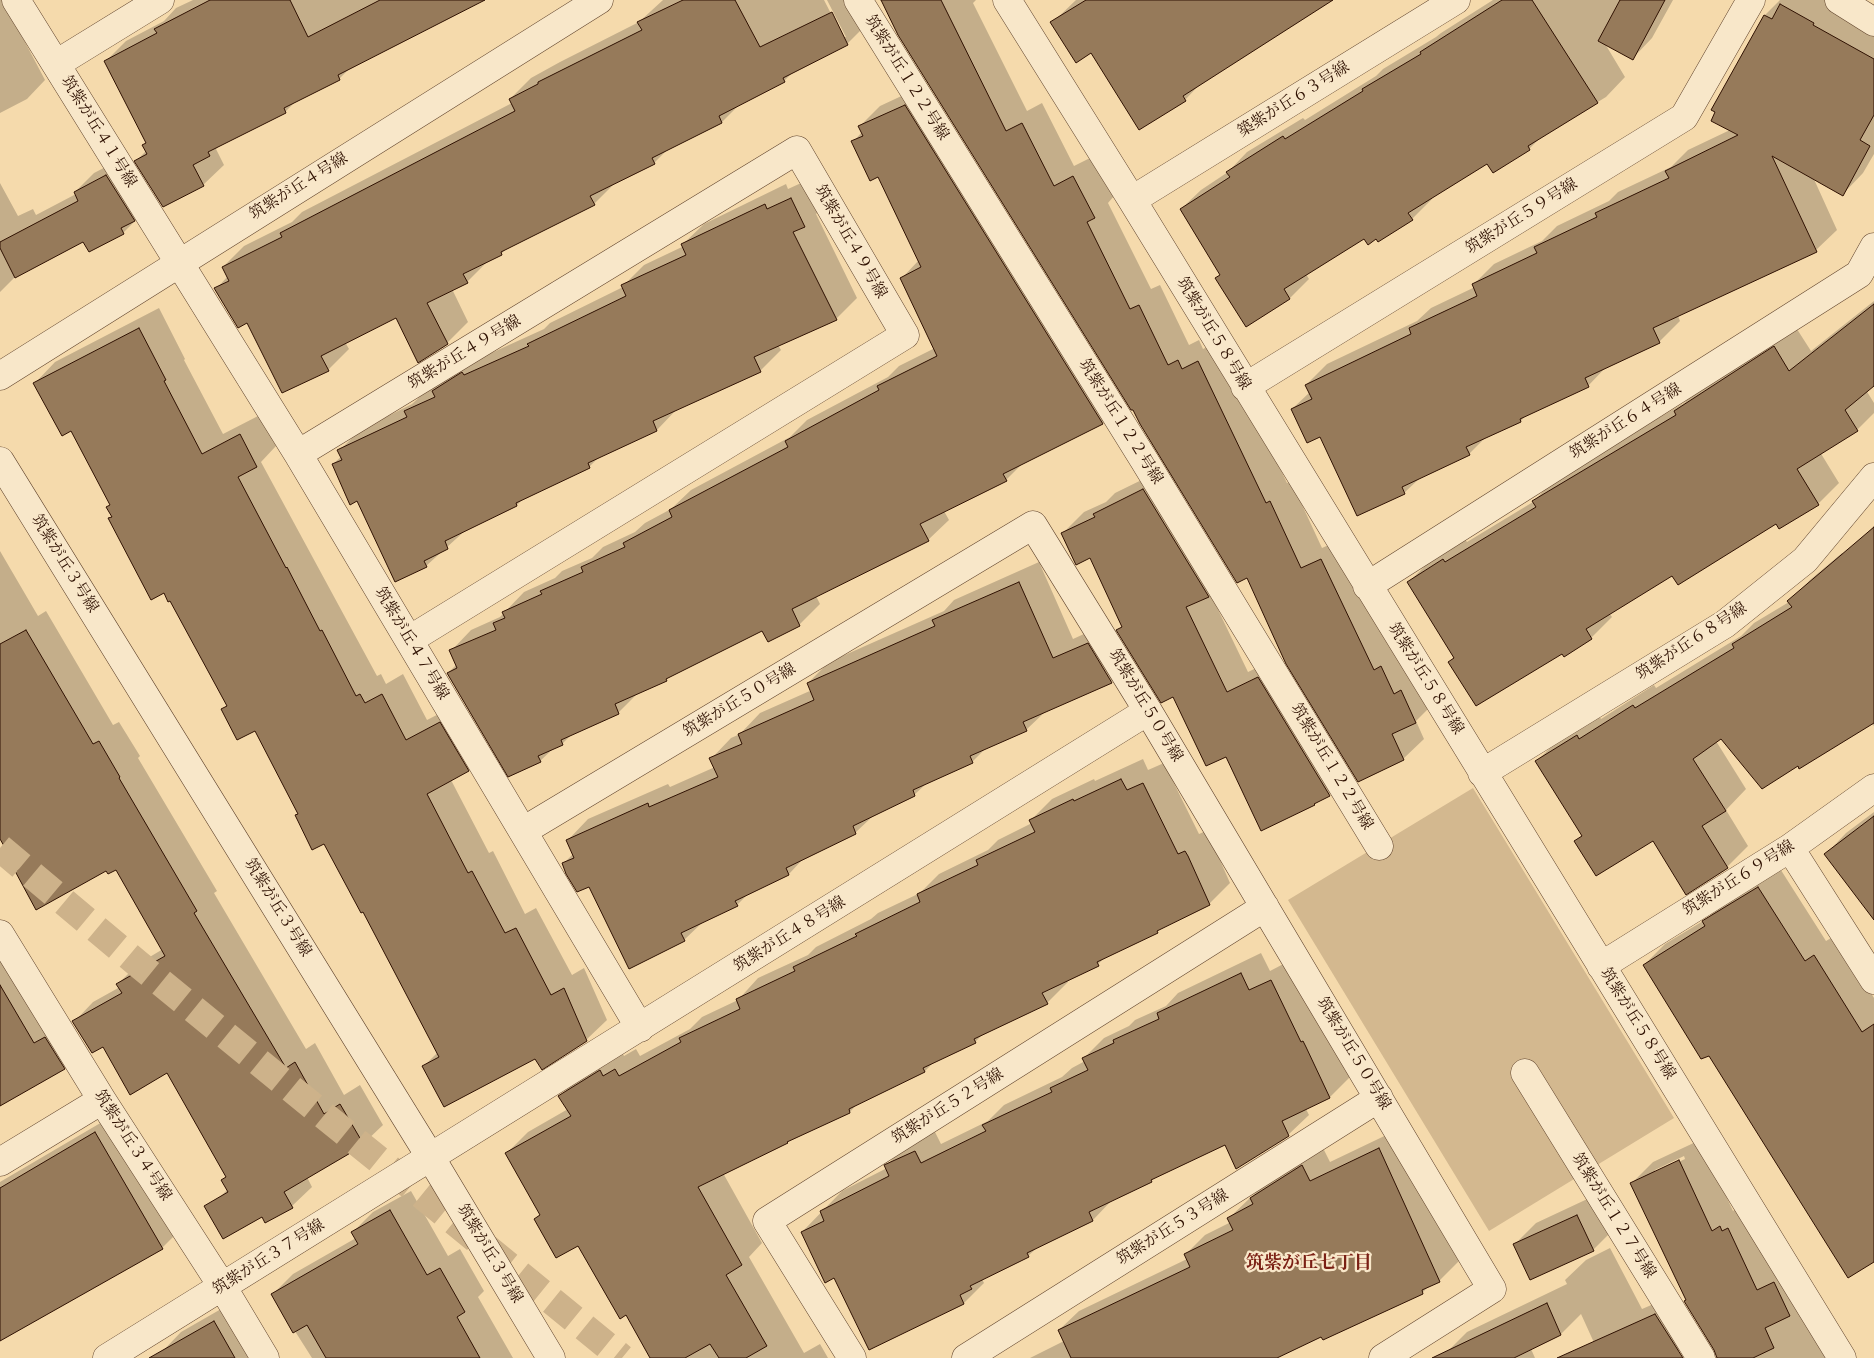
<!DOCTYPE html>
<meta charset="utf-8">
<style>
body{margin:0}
canvas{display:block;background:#f5daac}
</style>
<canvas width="1874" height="1358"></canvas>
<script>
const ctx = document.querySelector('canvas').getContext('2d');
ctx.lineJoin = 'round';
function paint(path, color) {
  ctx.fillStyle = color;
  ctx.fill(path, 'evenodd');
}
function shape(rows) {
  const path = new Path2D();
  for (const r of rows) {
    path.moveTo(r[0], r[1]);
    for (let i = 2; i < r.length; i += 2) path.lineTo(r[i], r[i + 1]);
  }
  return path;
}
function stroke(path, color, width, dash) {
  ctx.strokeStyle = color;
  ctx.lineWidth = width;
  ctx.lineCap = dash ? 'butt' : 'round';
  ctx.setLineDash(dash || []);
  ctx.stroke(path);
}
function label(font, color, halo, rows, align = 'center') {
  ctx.font = font + ' Cardo,"Noto Serif JP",serif';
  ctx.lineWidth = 4.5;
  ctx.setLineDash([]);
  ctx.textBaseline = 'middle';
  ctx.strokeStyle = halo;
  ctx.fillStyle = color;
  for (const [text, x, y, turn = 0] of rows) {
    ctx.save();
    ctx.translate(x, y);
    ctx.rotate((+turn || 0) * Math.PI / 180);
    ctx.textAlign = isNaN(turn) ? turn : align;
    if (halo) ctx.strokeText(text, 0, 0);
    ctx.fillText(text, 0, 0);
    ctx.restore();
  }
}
paint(shape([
 [1473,788,1674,1118,1489,1231,1288,900]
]), '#d3b88f');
paint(shape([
 [0,0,12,0,6,6,45,80,27,99,0,113],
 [193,0,482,0,351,67,339,79,296,101,285,112,221,144,216,149,224,165,203,185,136,161,146,151,144,145,147,142,106,61,126,41,164,21,176,8],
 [663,0,824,0,843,37,846,37,827,0,857,0,868,23,847,44,795,70,784,81,741,103,722,122,668,149,654,163,615,183,594,204,508,247,501,254,488,261,467,282,452,289,468,322,447,343,396,316,345,342,349,349,328,370,248,322,216,289,228,276,223,267,244,246,292,222,302,212,512,103,510,99,531,78,560,62,639,22],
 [888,0,976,0,973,3,1027,111,1042,103,1074,166,1094,156,1114,196,1108,203,1151,289,1160,285,1189,345,1199,340,1203,349,1219,341,1287,483,1291,481,1322,548,1342,539,1436,701,1416,721,1424,739,1403,759,1248,577],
 [1076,0,1332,0,1202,82,1185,100,1092,51,1052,23],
 [1493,0,1673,0,1652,38,1633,58,1604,42,1625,77,1606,97,1542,136,1529,149,1487,162,1431,198,1432,199,1412,219,1376,238,1364,237,1306,274,1309,279,1290,298,1221,275,1181,209,1201,190,1228,172,1247,152,1303,118,1305,120,1376,76,1383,69,1436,37,1441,33],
 [1780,0,1849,0,1874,27,1874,154,1863,173,1843,194,1813,177,1837,230,1816,250,1678,316,1680,321,1659,342,1607,366,1588,386,1527,414,1521,421,1487,436,1469,454,1420,478,1404,493,1320,435,1292,409,1310,392,1306,385,1327,364,1417,321,1431,308,1475,287,1473,285,1494,264,1542,241,1557,226,1609,201,1618,192,1671,167,1688,150,1730,130,1717,112,1712,110,1765,15],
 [925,85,1123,403,1103,423,1024,462,1006,480,944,511,949,520,928,540,816,596,820,604,799,625,763,629,671,675,666,680,639,692,618,713,573,733,562,744,554,748,540,761,448,673,457,664,451,651,471,630,500,617,524,592,555,578,562,571,592,558,603,547,635,532,645,523,671,509,691,490,790,437,807,420,888,377,899,366,935,348,902,278,919,260,879,175,853,142,862,132,860,126,880,106],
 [125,157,142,214,123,233,84,241,15,277,0,292,0,183,18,216,33,209,36,215,76,194,75,192,94,173],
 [812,178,825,205,816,214,857,298,836,319,778,345,781,350,760,371,677,409,657,430,600,456,589,467,524,498,517,505,467,529,426,566,396,580,358,499,333,464,342,456,339,451,360,430,412,404,427,390,441,384,454,370,544,329,550,323,623,287,623,286,644,265,684,246,683,244,704,224,786,184,788,189],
 [1874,301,1874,384,1866,390,1874,403,1874,413,1857,430,1820,452,1839,483,1818,504,1673,574,1609,613,1612,617,1591,638,1562,652,1449,662,1455,656,1409,582,1430,561,1465,539,1467,542,1533,502,1554,480,1684,403,1696,391,1795,326,1811,351],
 [159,308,185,359,184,360,223,434,260,415,276,446,261,462,377,676,381,674,386,684,403,674,427,720,460,703,489,750,468,770,451,780,489,853,493,851,525,914,536,908,572,975,584,968,607,1020,586,1040,535,1057,424,1066,438,1052,363,911,325,842,296,816,299,813,255,729,223,709,227,705,170,599,110,519,113,516,111,504,72,430,35,383,55,362],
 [1164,469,1210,593,1248,672,1279,657,1350,774,1329,795,1314,804,1227,755,1118,630,1123,625,1090,557,1063,533,1084,512,1106,502,1115,493],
 [1874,526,1874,726,1871,723,1798,765,1722,737,1716,741,1746,789,1726,810,1748,846,1727,867,1686,893,1653,839,1576,841,1582,835,1537,761,1558,740,1599,715,1601,719,1654,685,1656,688,1741,636,1754,623,1789,602,1810,580,1842,553,1846,555],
 [0,551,38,616,46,611,113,725,119,722,140,756,138,758,217,891,214,893,306,1049,315,1043,344,1095,360,1085,383,1125,363,1144,307,1177,312,1187,292,1206,262,1215,218,1199,228,1189,223,1180,227,1176,167,1072,104,1045,74,1022,93,1002,120,987,118,984,138,964,163,949,117,868,16,871,19,869,0,837],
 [1039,562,1073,639,1108,623,1132,661,1111,682,1046,711,1026,730,987,747,972,762,927,783,914,795,874,815,855,833,804,858,789,874,749,893,737,905,705,920,684,940,590,885,563,864,574,853,568,840,588,819,668,784,670,787,715,767,711,759,731,738,740,734,760,713,812,690,808,683,829,662,944,611,954,600],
 [1143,759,1148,770,1164,763,1199,834,1206,831,1209,835,1230,883,1209,904,1108,955,1098,964,1067,980,1068,982,1047,1003,984,1033,975,1042,936,1060,925,1071,858,1103,850,1112,791,1139,787,1142,723,1173,762,1243,749,1257,804,1353,820,1344,828,1358,652,1358,626,1314,579,1244,535,1219,541,1213,507,1153,528,1132,568,1109,560,1096,581,1075,621,1050,624,1056,636,1049,640,1056,690,1029,702,1017,738,1000,758,978,808,955,816,947,871,919,878,913,920,893,939,874,988,850,998,840,1032,823,1031,820,1052,799,1094,779,1095,781],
 [1874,812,1874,918,1826,854,1846,833],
 [1779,867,1826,941,1836,935,1874,998,1874,1261,1709,1054,1644,965,1665,944,1708,918,1725,900],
 [0,950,83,1048,64,1068,0,1096],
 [1261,953,1270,971,1291,960,1350,1077,1330,1097,1306,1109,1309,1115,1288,1135,1225,1143,1156,1176,1151,1181,1113,1199,1093,1220,1039,1246,1028,1256,982,1279,984,1283,964,1303,834,1277,802,1232,842,1191,887,1168,886,1166,906,1145,935,1132,941,1144,988,1121,1004,1105,1062,1077,1072,1068,1085,1061,1084,1058,1104,1038,1129,1026,1135,1020,1166,1006,1178,993],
 [114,1115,181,1229,162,1248,0,1339,0,1182],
 [1399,1129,1459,1261,1439,1281,1431,1284,1422,1293,1322,1335,1274,1358,1030,1358,1064,1341,1059,1330,1079,1311,1187,1259,1185,1255,1205,1235,1231,1222,1229,1218,1271,1178,1322,1146,1330,1162],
 [1700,1140,1733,1211,1741,1206,1836,1358,1722,1358,1687,1300,1632,1183,1653,1162],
 [1684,1156,1685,1159,1655,1173,1655,1170],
 [411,1191,448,1256,460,1249,484,1291,478,1297,513,1358,312,1358,272,1295,293,1274,356,1238,353,1232,373,1212],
 [1598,1194,1614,1229,1593,1250,1515,1244,1536,1223],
 [1610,1248,1642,1309,1677,1294,1699,1330,1678,1351,1662,1358,1601,1358,1581,1314,1561,1334,1531,1349,1535,1358,1436,1358,1447,1352,1467,1332,1567,1284,1565,1280,1586,1260],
 [235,1301,267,1358,156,1358,181,1332]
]), '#0003');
const building = shape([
 [210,0,290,0,308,37,380,0,485,0,338,75,340,80,284,108,286,113,208,152,210,156,193,165,204,186,163,207,134,161,147,154,142,145,146,143,104,61,157,33,154,29,210,0],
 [683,0,735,0,760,47,832,12,848,45,783,78,785,82,719,116,722,123,652,158,655,164,590,196,595,205,501,252,502,255,463,274,468,283,427,303,448,344,418,363,396,318,321,356,329,371,282,393,247,323,238,328,214,288,229,281,222,267,282,237,280,233,515,111,509,99,538,84,538,82,642,30,637,22,683,0],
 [881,0,941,0,1006,131,1022,123,1054,186,1073,176,1095,218,1087,222,1130,309,1139,305,1168,365,1178,360,1182,369,1198,361,1266,503,1270,501,1301,568,1321,559,1374,670,1381,666,1394,694,1401,690,1416,723,1392,734,1404,760,1358,782,1286,664,1247,578,1237,583,1140,424,1133,410,1131,410,898,35,881,0],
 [1086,0,1333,0,1183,96,1186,101,1139,130,1091,53,1076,63,1050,22,1086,0],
 [1502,0,1532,0,1598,103,1528,146,1530,150,1493,173,1487,164,1408,213,1413,220,1378,242,1376,239,1368,245,1364,239,1284,289,1290,299,1246,327,1215,278,1220,275,1180,209,1230,177,1226,172,1283,136,1285,139,1363,91,1362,89,1421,54,1420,52,1502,0],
 [1620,0,1665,0,1633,60,1598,41,1620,0],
 [1780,4,1814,23,1813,25,1874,59,1874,115,1860,140,1870,146,1843,196,1772,156,1817,252,1653,328,1660,343,1585,378,1589,387,1520,419,1521,422,1466,447,1470,455,1402,487,1405,494,1357,516,1320,437,1307,443,1291,409,1312,399,1305,385,1411,334,1409,328,1477,296,1472,284,1537,253,1534,247,1597,217,1595,213,1669,178,1665,171,1738,135,1711,121,1715,112,1711,110,1764,15,1772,19,1780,4],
 [905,105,1103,424,1003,474,1007,481,920,524,929,541,792,609,800,626,768,642,762,631,666,679,667,681,615,704,619,714,561,740,563,745,538,756,541,762,508,777,447,673,457,668,449,650,496,630,493,623,505,618,502,612,542,594,540,591,583,572,581,567,625,547,623,543,672,517,669,510,788,447,785,441,879,390,877,386,937,356,900,278,921,267,878,177,870,181,851,141,863,136,858,126,905,105],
 [106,175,135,221,121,228,124,234,89,252,83,242,15,278,0,248,0,242,78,201,74,192,106,175],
 [791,198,805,227,793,232,837,320,754,357,761,372,653,421,657,431,588,463,590,468,516,503,517,506,445,541,448,549,424,561,427,567,395,582,357,501,350,505,332,464,342,460,337,450,407,417,404,411,435,397,432,391,462,372,464,375,529,346,527,344,626,296,621,285,686,255,681,244,765,204,767,209,791,198],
 [1874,304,1874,386,1845,410,1858,431,1797,469,1819,505,1779,529,1776,524,1678,585,1672,576,1586,629,1592,639,1564,657,1562,654,1476,706,1448,662,1454,658,1407,582,1443,559,1445,562,1536,507,1532,501,1676,415,1674,411,1774,346,1789,371,1874,304],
 [139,328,166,380,164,381,202,454,240,434,257,467,238,477,286,568,287,567,320,631,322,630,356,696,360,694,365,703,382,694,406,740,440,722,469,771,427,794,468,873,472,871,505,933,516,928,551,995,564,988,587,1041,542,1070,535,1059,444,1107,422,1066,439,1057,363,912,361,913,324,844,312,850,295,815,298,814,255,731,237,740,221,709,227,706,170,601,168,602,164,593,151,600,108,518,112,517,106,507,110,505,71,431,62,436,33,383,139,328],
 [1143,489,1209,597,1186,607,1227,692,1258,677,1330,796,1314,804,1315,805,1261,831,1226,757,1206,766,1173,697,1161,703,1116,630,1122,627,1090,558,1076,565,1061,533,1095,517,1093,514,1143,489],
 [1874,527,1874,723,1799,769,1798,766,1762,789,1721,739,1693,759,1726,811,1702,826,1728,868,1686,895,1653,841,1596,876,1574,841,1582,836,1535,761,1577,735,1579,739,1633,705,1635,708,1734,648,1732,644,1792,607,1787,601,1874,527],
 [1019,582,1053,658,1088,643,1112,683,1023,722,1027,731,970,756,973,763,913,790,915,796,853,826,856,834,786,868,789,875,735,901,738,906,681,933,685,941,629,969,589,887,577,892,566,874,562,863,574,858,566,840,648,803,649,807,718,777,709,758,742,744,738,734,814,700,807,683,935,626,932,620,1019,582],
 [26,630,93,744,99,741,120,777,119,778,197,911,194,913,286,1068,295,1062,324,1114,340,1104,364,1145,284,1192,293,1208,265,1223,262,1217,223,1239,204,1206,228,1192,221,1180,226,1177,167,1073,130,1095,103,1047,92,1053,72,1021,122,993,116,984,165,956,116,870,108,874,106,871,36,910,15,871,18,870,0,839,0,644,26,630],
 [1121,779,1127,790,1143,783,1178,854,1185,851,1188,856,1210,905,1157,931,1158,933,1097,962,1099,966,1042,993,1048,1004,974,1039,976,1043,923,1068,925,1072,849,1109,850,1113,787,1142,788,1143,698,1187,742,1265,726,1275,767,1346,746,1358,719,1358,710,1344,685,1358,650,1358,626,1315,620,1319,578,1246,556,1258,534,1219,540,1215,505,1153,571,1116,558,1096,600,1070,603,1076,615,1069,619,1076,681,1042,679,1038,740,1009,736,999,795,971,793,967,857,936,855,934,920,902,917,894,978,865,976,860,1035,832,1029,820,1073,799,1074,801,1121,779],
 [1874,816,1874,920,1824,854,1874,816],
 [1758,887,1805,961,1814,955,1862,1032,1874,1024,1874,1262,1848,1278,1709,1056,1701,1059,1643,965,1705,926,1702,921,1758,887],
 [1241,973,1249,990,1271,980,1301,1042,1303,1041,1306,1047,1330,1098,1282,1121,1289,1136,1236,1169,1225,1145,1151,1180,1152,1182,1089,1212,1093,1221,1027,1253,1029,1257,970,1286,972,1289,960,1295,964,1304,869,1350,834,1278,825,1283,801,1232,824,1221,820,1211,889,1176,884,1165,915,1151,921,1163,986,1131,982,1125,1052,1092,1050,1088,1088,1070,1082,1058,1114,1043,1113,1040,1159,1019,1157,1013,1241,973],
 [0,985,34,1043,45,1037,65,1069,0,1106,0,985],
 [95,1132,163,1249,0,1341,0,1188,95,1132],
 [1379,1148,1440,1282,1422,1290,1423,1294,1323,1340,1321,1337,1277,1358,1071,1358,1058,1330,1190,1267,1184,1254,1233,1230,1227,1218,1253,1204,1250,1198,1302,1165,1310,1181,1379,1148],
 [1679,1160,1712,1231,1720,1226,1722,1231,1728,1228,1757,1290,1774,1282,1790,1316,1765,1328,1774,1348,1753,1358,1717,1358,1714,1350,1684,1301,1686,1300,1630,1183,1679,1160],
 [390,1210,427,1275,440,1268,465,1312,457,1317,480,1358,326,1358,307,1325,293,1333,271,1294,358,1244,351,1232,390,1210],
 [1577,1215,1594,1251,1530,1280,1513,1244,1577,1215],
 [1547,1303,1561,1335,1514,1358,1432,1358,1547,1303],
 [1655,1314,1683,1358,1557,1358,1655,1314],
 [214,1321,235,1358,149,1358,214,1321]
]);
paint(building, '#967a5a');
stroke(building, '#2f1102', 1);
stroke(shape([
 [0,848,137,963,622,1358]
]), '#cdb28a', 28, [28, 14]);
const minor = shape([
 [16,0,298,454,640,1028],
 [858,0,1144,460,1379,846],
 [1007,0,1132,200,1842,1358],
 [1839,0,1874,22],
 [56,64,160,0],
 [1132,200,1456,0],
 [0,376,599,0],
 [1245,387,1684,117,1751,0],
 [298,454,797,150,905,335,409,640],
 [0,461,431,1158,551,1358],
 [1367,586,1859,274,1874,247],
 [1482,773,1725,624,1805,560,1874,477],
 [523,831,1033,525,1148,711,1492,1289,1383,1358],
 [1790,848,1874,980],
 [0,934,102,1100,222,1286,265,1358],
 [1601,966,1790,848,1874,788],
 [1525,1073,1701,1358],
 [0,1162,102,1100],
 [107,1358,1148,711],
 [852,1358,767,1221,1265,907],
 [966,1358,1379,1098]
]);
stroke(minor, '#60432c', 29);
stroke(minor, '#f8e7c9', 28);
label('16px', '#2f1102', '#f8e7c9', [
 ["筑紫が丘１２２号線",906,78,58],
 ["築紫が丘６３号線",1294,100,-32],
 ["筑紫が丘４１号線",98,132,58],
 ["筑紫が丘４号線",299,187,-32],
 ["筑紫が丘５９号線",1522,217,-32],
 ["筑紫が丘４９号線",850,242,60],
 ["筑紫が丘５８号線",1213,334,59],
 ["筑紫が丘４９号線",465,353,-31],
 ["筑紫が丘１２２号線",1120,422,58],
 ["筑紫が丘６４号線",1626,422,-32],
 ["筑紫が丘３号線",64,564,58],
 ["筑紫が丘６８号線",1692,642,-33],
 ["筑紫が丘４７号線",411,644,59],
 ["筑紫が丘５８号線",1425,679,58],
 ["筑紫が丘５０号線",740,701,-31],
 ["筑紫が丘５０号線",1145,706,59],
 ["筑紫が丘１２２号線",1331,767,59],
 ["筑紫が丘６９号線",1739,879,-32],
 ["筑紫が丘３号線",277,908,58],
 ["筑紫が丘４８号線",790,935,-32],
 ["筑紫が丘５８号線",1637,1024,58],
 ["筑紫が丘５０号線",1353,1054,59],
 ["筑紫が丘５２号線",948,1107,-32],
 ["筑紫が丘３４号線",132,1146,57],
 ["筑紫が丘１２７号線",1613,1216,58],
 ["筑紫が丘５３号線",1173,1228,-32],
 ["筑紫が丘３号線",489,1254,59],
 ["筑紫が丘３７号線",269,1258,-32]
]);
label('bold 18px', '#7a1f14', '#f8e7c9', [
 ["筑紫が丘七丁目",1309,1264]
]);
</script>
